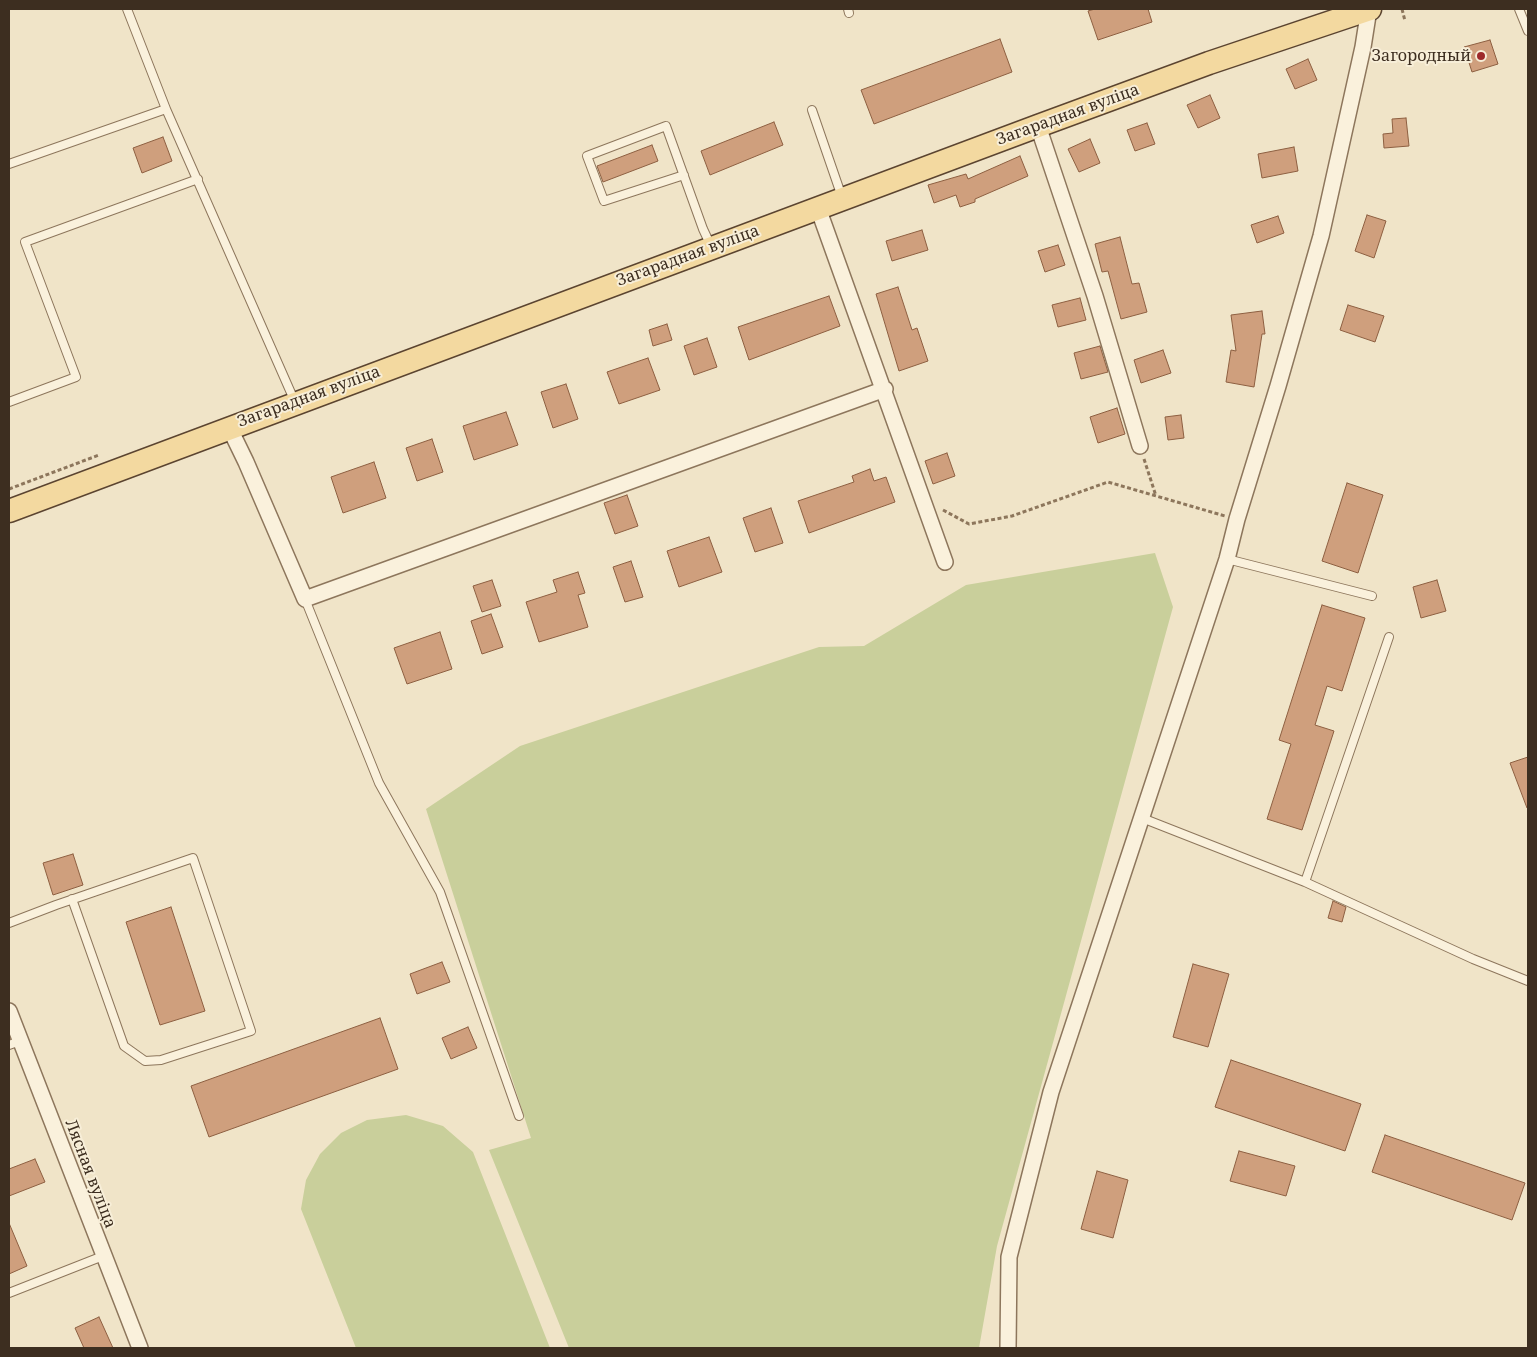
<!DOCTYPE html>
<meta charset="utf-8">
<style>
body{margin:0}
#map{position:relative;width:1537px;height:1357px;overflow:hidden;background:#f0e4c8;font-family:"Noto Serif",serif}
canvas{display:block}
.frame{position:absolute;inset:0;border:10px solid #3d2e20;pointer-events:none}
</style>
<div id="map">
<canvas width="1537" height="1357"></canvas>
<div class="frame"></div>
</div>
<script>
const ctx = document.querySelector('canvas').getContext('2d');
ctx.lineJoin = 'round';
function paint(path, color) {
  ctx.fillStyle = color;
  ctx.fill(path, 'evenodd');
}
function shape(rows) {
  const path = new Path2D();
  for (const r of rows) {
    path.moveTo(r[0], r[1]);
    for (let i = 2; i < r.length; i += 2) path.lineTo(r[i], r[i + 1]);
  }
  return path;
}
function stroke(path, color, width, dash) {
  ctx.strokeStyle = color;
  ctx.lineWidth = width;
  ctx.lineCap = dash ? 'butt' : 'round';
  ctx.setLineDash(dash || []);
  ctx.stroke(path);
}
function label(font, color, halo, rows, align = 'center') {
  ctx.font = font + ' "Noto Serif",serif';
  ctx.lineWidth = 4;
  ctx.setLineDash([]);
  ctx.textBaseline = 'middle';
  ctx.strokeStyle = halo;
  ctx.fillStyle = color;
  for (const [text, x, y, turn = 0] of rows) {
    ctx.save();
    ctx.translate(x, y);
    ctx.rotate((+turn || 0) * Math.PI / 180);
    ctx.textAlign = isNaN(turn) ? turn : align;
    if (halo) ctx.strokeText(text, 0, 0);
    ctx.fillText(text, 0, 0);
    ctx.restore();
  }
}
paint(shape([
 [1155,553,1173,607,997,1246,979,1348,569,1348,489,1150,531,1138,426,809,520,746,819,647,864,646,966,585],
 [406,1115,443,1126,473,1152,550,1348,356,1348,301,1209,306,1180,320,1154,341,1133,367,1120]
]), '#c9cf9b');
const building = shape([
 [1095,9,1148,9,1152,22,1098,40,1088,11,1095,9],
 [1000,39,1012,72,874,124,861,90,1000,39],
 [1490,40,1498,64,1472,72,1464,47,1490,40],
 [1308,59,1317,80,1295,89,1286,69,1308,59],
 [1210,95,1220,118,1198,128,1187,105,1210,95],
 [1406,118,1409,146,1384,148,1383,134,1393,133,1392,119,1406,118],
 [774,122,783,145,710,175,701,151,774,122],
 [1147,123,1155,144,1135,151,1127,130,1147,123],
 [163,137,172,161,142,173,133,148,163,137],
 [1090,139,1100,163,1079,172,1068,149,1090,139],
 [652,145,658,161,603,182,597,166,652,145],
 [1294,147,1298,171,1262,178,1258,154,1294,147],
 [1020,156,1028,176,975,199,975,202,960,207,956,195,934,203,928,185,966,174,968,179,1020,156],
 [1367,215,1386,221,1374,258,1355,251,1367,215],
 [1278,216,1284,233,1257,243,1251,225,1278,216],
 [922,230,928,250,892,261,886,241,922,230],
 [1120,237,1132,284,1139,283,1147,312,1121,319,1108,271,1102,272,1095,244,1120,237],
 [1058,245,1065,265,1045,272,1038,251,1058,245],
 [898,287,912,330,917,328,928,361,899,371,876,294,898,287],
 [829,296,840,326,749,360,738,327,829,296],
 [1080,298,1086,320,1058,327,1052,305,1080,298],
 [1348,305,1384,316,1375,342,1340,330,1348,305],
 [1262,311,1265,334,1262,334,1254,387,1226,382,1231,350,1236,351,1231,315,1262,311],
 [667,324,672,340,653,346,649,330,667,324],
 [707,338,717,367,694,375,684,346,707,338],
 [1100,346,1108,372,1081,379,1074,353,1100,346],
 [1163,350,1171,373,1141,383,1134,360,1163,350],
 [648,358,660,390,619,404,607,372,648,358],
 [566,384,578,419,553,428,541,392,566,384],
 [1117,408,1125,434,1098,443,1090,417,1117,408],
 [506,412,518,445,474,460,463,426,506,412],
 [1181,415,1184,438,1168,440,1165,417,1181,415],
 [432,439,443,472,417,481,406,448,432,439],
 [947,453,955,476,933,484,925,461,947,453],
 [374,462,386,498,343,513,331,477,374,462],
 [870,469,874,481,886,477,895,502,809,533,798,501,854,482,852,476,870,469],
 [1347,483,1383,495,1358,573,1322,561,1347,483],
 [627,495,638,526,615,534,604,503,627,495],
 [771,508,783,543,755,552,743,518,771,508],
 [709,537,722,572,679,587,667,551,709,537],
 [631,561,643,597,625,602,613,567,631,561],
 [578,572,585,593,578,595,588,627,539,642,526,602,557,592,553,580,578,572],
 [492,580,501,606,482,612,473,586,492,580],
 [1437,580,1446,611,1421,618,1413,587,1437,580],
 [1322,605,1365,618,1342,691,1327,686,1315,725,1334,731,1302,830,1267,819,1291,744,1279,740,1322,605],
 [491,614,503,647,482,654,471,621,491,614],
 [440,632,452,669,407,684,394,648,440,632],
 [1528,757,1528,808,1527,808,1510,763,1528,757],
 [73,854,83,885,53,895,43,863,73,854],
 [1333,901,1346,907,1342,922,1328,918,1333,901],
 [171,907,205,1011,160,1025,126,922,171,907],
 [442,962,450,982,417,994,410,974,442,962],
 [1193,964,1229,974,1208,1047,1173,1037,1193,964],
 [380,1018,398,1069,209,1137,191,1086,380,1018],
 [468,1027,477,1048,451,1059,442,1038,468,1027],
 [1231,1060,1361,1104,1345,1151,1215,1107,1231,1060],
 [1385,1135,1525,1183,1512,1220,1372,1172,1385,1135],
 [1239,1151,1295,1166,1286,1196,1230,1181,1239,1151],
 [35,1159,45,1182,9,1196,9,1169,35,1159],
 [1097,1171,1128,1180,1113,1238,1081,1229,1097,1171],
 [9,1223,27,1266,9,1274,9,1223],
 [99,1317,113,1348,84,1348,75,1328,99,1317]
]);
paint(building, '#cf9f7d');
stroke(building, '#8d5f41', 1);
const service = shape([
 [127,9,166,109],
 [848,9,849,13],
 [1519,9,1528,31],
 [812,110,842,197],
 [9,164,166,109,295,402],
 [684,175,604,201,587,156,666,126,703,229,711,246],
 [9,402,76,377,25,242,198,179],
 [1227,559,1372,596],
 [305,599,379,783,440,892,519,1116],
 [1142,818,1305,882,1473,959,1528,981],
 [1305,882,1389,637],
 [9,923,56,905,193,858,251,1031,161,1060,145,1061,124,1046,72,899],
 [9,1045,20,1041],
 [9,1293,103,1256]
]);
const minor = shape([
 [1038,126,1095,296,1140,446],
 [818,208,945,562],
 [229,427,246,462,305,599,885,389],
 [9,1011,140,1348],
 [1008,1348,1009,1257,1051,1092,1227,559,1237,519,1278,386,1321,236,1363,47,1369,9]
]);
const primary = shape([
 [9,511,1038,126,1209,63,1370,9]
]);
stroke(service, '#8d765c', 10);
stroke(minor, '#8d765c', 18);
stroke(primary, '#5b4430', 25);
stroke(shape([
 [1402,9,1405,21],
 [1144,459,1156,496],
 [9,489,99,455],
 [943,510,969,524,1012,516,1108,482,1225,516]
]), '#8d765c', 3, [4, 2.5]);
stroke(service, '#faf1dc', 8);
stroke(minor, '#faf1dc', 15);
stroke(primary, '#f3d9a0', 22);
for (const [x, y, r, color] of [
 [1481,56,5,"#9e2a2b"]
]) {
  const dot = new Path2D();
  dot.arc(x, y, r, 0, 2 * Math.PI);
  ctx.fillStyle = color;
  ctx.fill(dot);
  stroke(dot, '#f7eed8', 2);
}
label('16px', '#3d2e20', '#f7eed8', [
 ["Загородный",1471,56]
], 'right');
label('16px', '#3d2e20', '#f7eed8', [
 ["Загарадная вуліца",1068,115,-20],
 ["Загарадная вуліца",688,256,-20],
 ["Загарадная вуліца",309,397,-20],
 ["Лясная вуліца",90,1174,69]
]);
</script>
